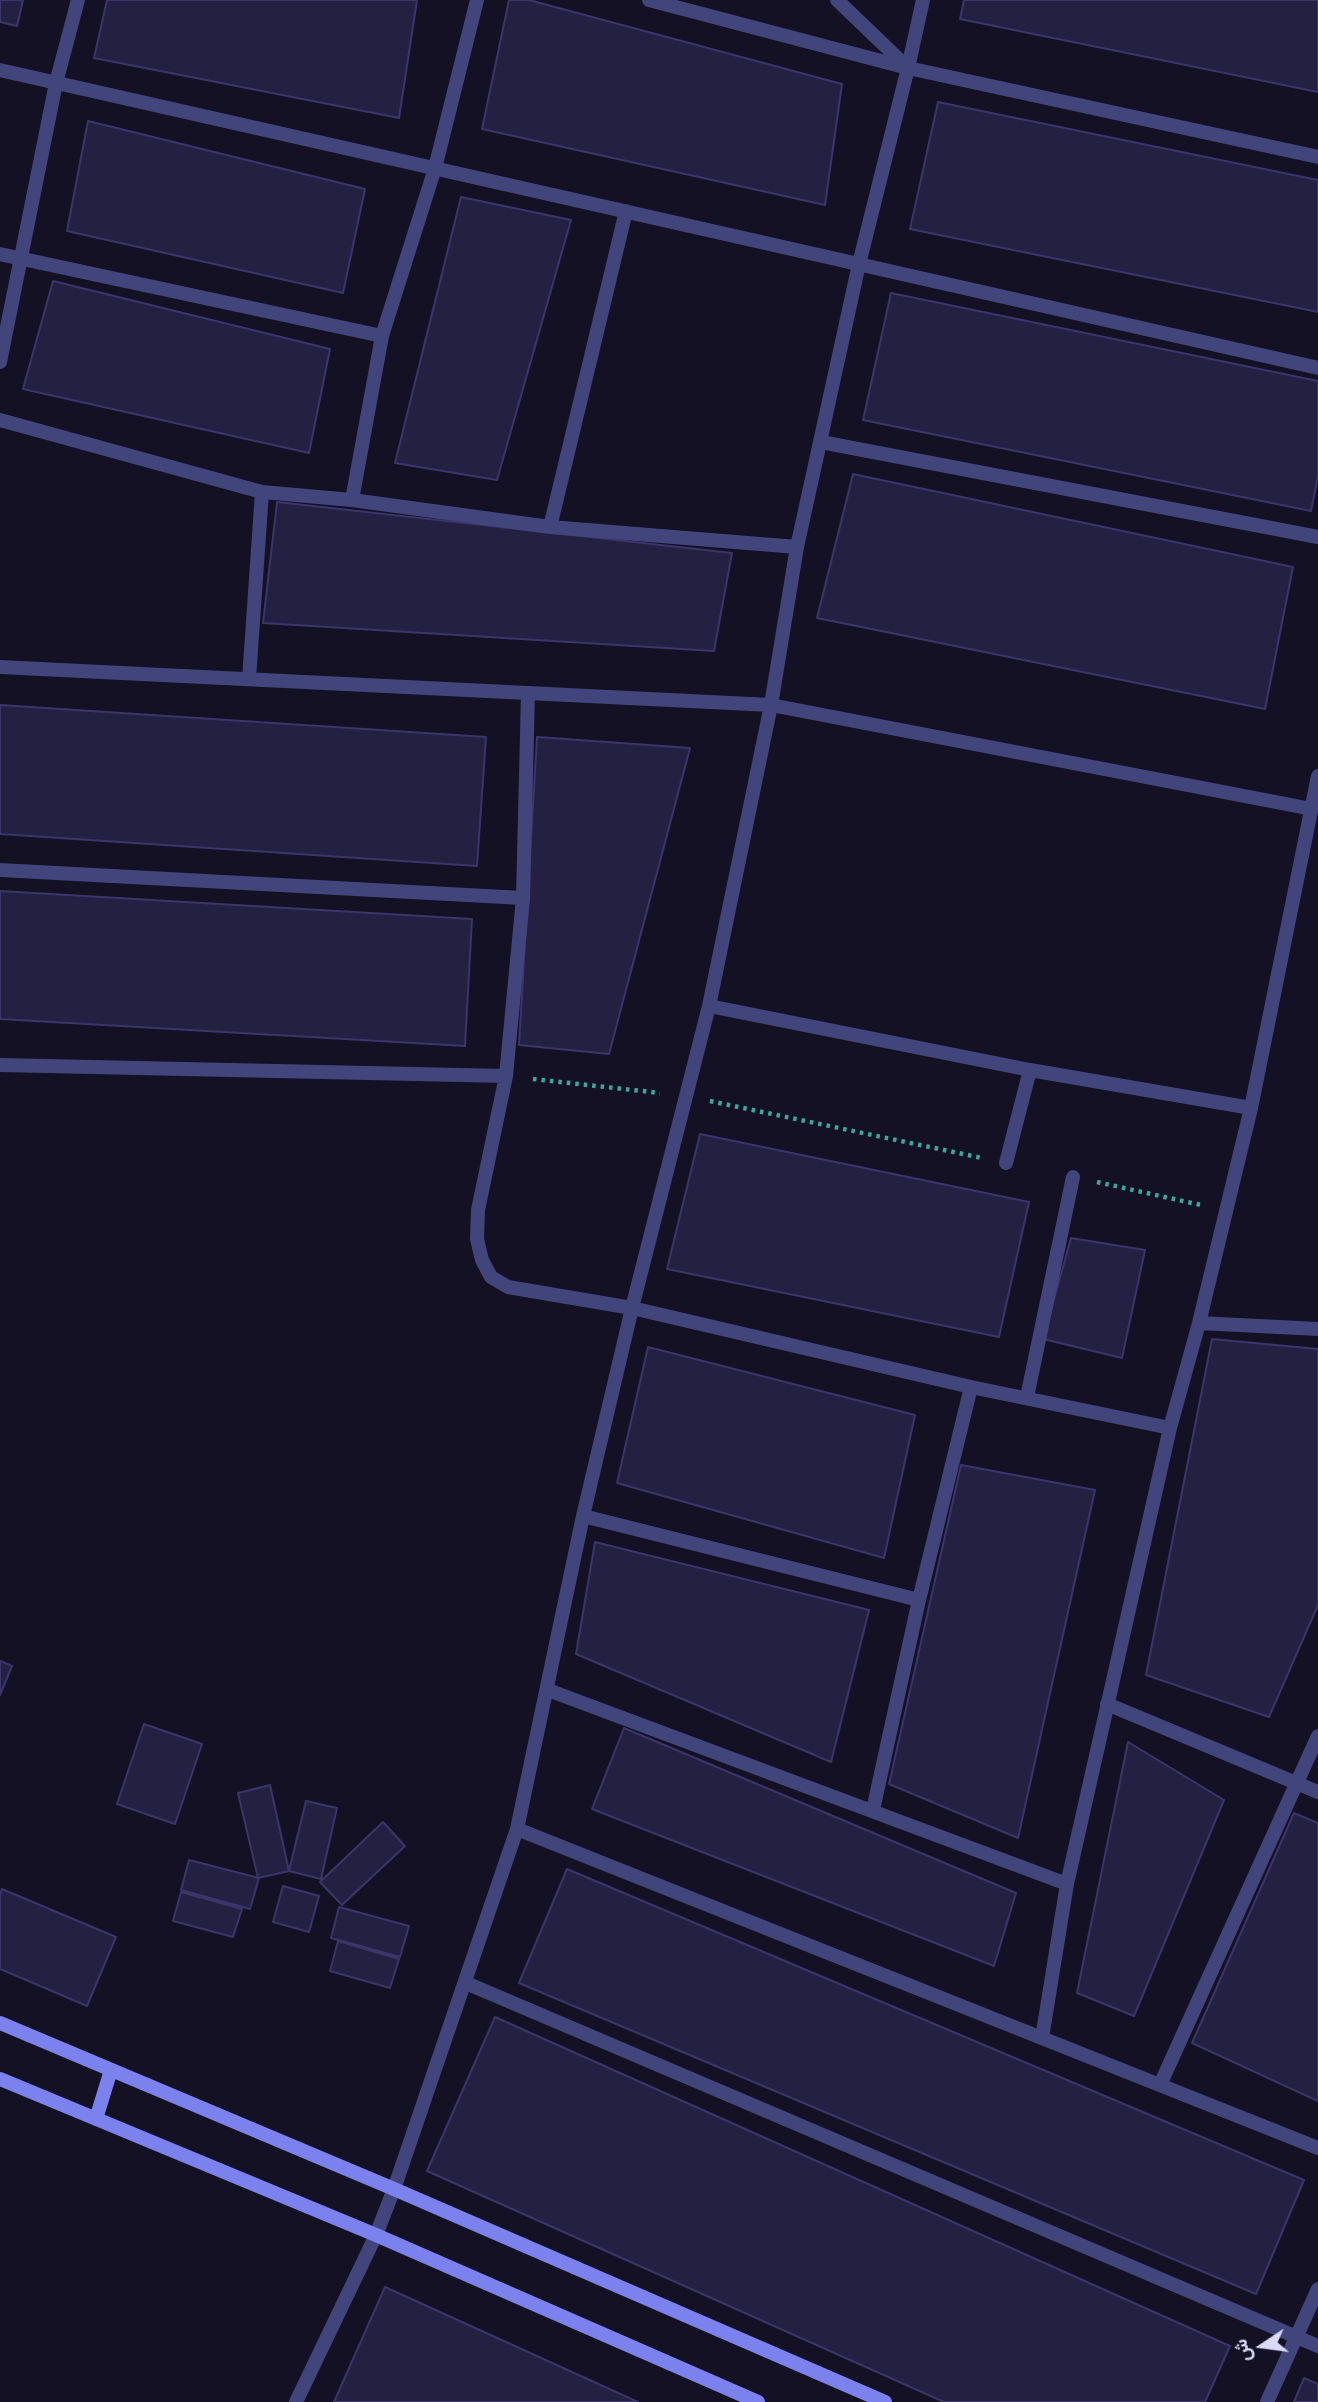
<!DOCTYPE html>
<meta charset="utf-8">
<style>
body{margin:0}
#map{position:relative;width:1318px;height:2402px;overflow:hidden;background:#131123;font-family:"Public Sans",Vazirmatn,sans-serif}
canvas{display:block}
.north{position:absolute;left:1227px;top:2311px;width:70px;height:70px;-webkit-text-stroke:5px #131123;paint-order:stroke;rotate:257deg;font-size:19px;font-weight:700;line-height:28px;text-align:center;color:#dad9fa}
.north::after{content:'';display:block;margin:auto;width:24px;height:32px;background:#dad9fa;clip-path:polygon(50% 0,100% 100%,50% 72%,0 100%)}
</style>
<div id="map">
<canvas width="1318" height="2402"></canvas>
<div class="north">ش</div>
</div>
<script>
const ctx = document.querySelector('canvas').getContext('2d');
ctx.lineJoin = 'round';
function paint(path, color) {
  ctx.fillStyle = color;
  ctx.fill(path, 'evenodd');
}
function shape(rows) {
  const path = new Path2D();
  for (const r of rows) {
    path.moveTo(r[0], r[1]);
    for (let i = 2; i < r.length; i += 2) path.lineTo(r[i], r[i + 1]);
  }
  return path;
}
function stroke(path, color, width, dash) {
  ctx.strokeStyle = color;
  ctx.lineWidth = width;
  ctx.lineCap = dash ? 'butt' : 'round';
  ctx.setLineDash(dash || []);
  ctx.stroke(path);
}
const building = shape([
 [0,0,23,0,17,26,0,22,0,0],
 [107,0,417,0,399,118,94,58,107,0],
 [509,0,529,0,842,84,825,205,482,129,509,0],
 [964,0,1318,0,1318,92,960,19,964,0],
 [938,102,1318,180,1318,312,910,229,938,102],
 [88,121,365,189,343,293,67,231,88,121],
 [461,197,571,220,497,480,395,463,461,197],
 [53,281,330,349,309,453,23,389,53,281],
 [891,293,1318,381,1318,476,1311,511,863,420,891,293],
 [853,474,1293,567,1265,709,817,618,853,474],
 [277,502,732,553,714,651,263,623,277,502],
 [0,705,486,737,477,866,0,834,0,705],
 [537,737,690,748,609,1054,519,1045,537,737],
 [0,891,472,919,465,1046,0,1019,0,891],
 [700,1134,1029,1202,999,1337,667,1269,700,1134],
 [1071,1238,1145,1250,1122,1358,1043,1339,1071,1238],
 [1212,1339,1318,1349,1318,1605,1269,1717,1146,1675,1212,1339],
 [648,1347,915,1415,884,1558,617,1483,648,1347],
 [961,1465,1095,1490,1018,1838,889,1784,961,1465],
 [595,1542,869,1610,831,1762,576,1654,595,1542],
 [0,1661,12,1666,0,1695,0,1661],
 [144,1724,202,1744,175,1824,117,1804,144,1724],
 [624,1728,1016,1893,994,1966,592,1809,624,1728],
 [1128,1742,1224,1800,1134,2016,1077,1993,1128,1742],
 [270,1785,289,1871,258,1878,238,1793,270,1785],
 [306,1801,337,1808,321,1879,289,1871,306,1801],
 [1294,1813,1318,1823,1318,2101,1192,2043,1294,1813],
 [383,1822,405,1846,342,1905,320,1882,383,1822],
 [189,1860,259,1878,250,1909,181,1890,189,1860],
 [567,1869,1304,2180,1256,2294,519,1983,567,1869],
 [283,1886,319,1896,309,1932,273,1922,283,1886],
 [2,1889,116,1937,87,2006,0,1969,0,1895,2,1889],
 [181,1892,242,1909,233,1937,173,1921,181,1892],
 [339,1907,409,1926,400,1957,331,1938,339,1907],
 [338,1941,399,1959,390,1988,330,1971,338,1941],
 [495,2017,1230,2346,1205,2402,944,2402,427,2171,495,2017],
 [385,2287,638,2402,334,2402,385,2287],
 [1304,2378,1318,2384,1318,2402,1294,2402,1304,2378]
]);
paint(building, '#242042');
stroke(building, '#3b356b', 2);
stroke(shape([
 [533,1079,660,1093],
 [710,1101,982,1158],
 [1097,1182,1201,1205]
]), '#3ea899', 4.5, [3.5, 5]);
stroke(shape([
 [649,0,904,67],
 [837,0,908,68,1318,157],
 [0,70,1318,368],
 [0,254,382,336],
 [0,362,56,83,78,0],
 [0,420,262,492,352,500,550,527,797,547],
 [821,442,1318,537],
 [352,500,382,336,435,168,477,0],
 [550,527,626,211],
 [0,667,771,705,1312,809],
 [249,679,262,492],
 [528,693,523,898,506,1076,478,1210,477,1239,482,1260,491,1277,508,1287,632,1308,971,1387,1170,1428],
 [0,870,523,898],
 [709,1006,1030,1070,1251,1108],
 [0,1065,506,1076],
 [1006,1163,1030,1070],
 [1199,1323,1318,1329],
 [1027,1397,1073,1177],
 [583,1516,919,1600],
 [548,1690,1067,1884],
 [1107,1704,1318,1792],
 [873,1810,919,1600,971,1387],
 [517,1829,1318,2148],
 [466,1983,1318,2346],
 [1042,2038,1067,1884,1170,1428,1199,1323,1251,1108,1318,776],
 [1160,2085,1318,1736],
 [296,2402,376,2235,394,2189,517,1829,583,1516,632,1308,709,1006,771,705,797,547,859,264,908,68,923,0],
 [1267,2402,1318,2289]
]), '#42457c', 14);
stroke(shape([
 [0,2023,394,2189,885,2402],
 [0,2079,376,2235,758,2402],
 [96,2119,111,2070]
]), '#7b82ee', 14);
</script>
